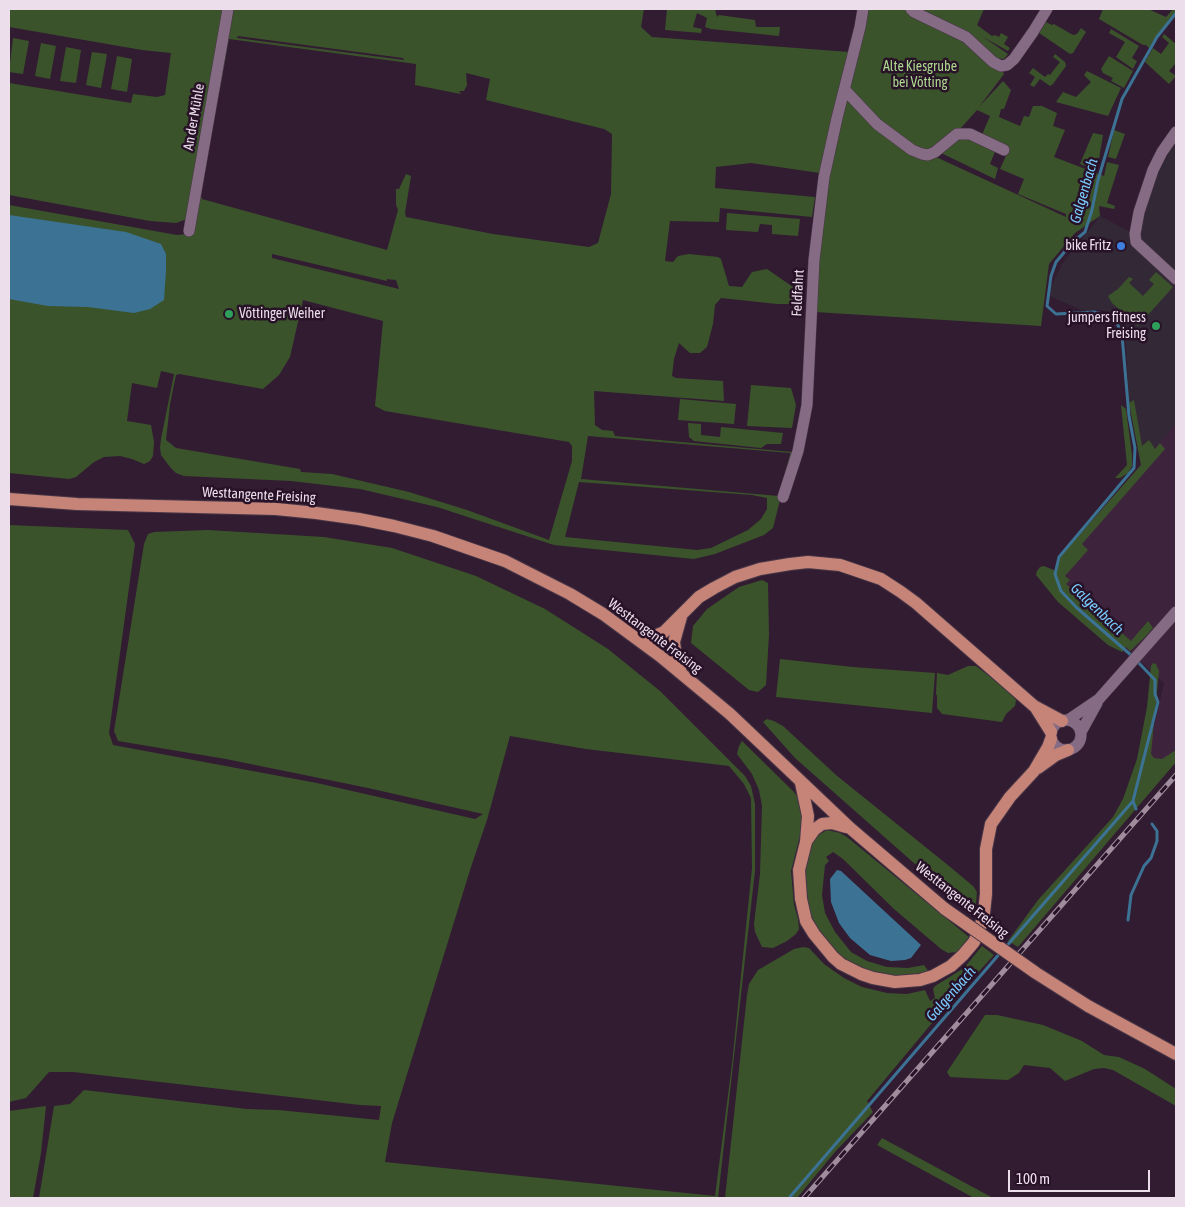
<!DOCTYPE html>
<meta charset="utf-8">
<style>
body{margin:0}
#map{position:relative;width:1185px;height:1207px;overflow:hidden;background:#321c32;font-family:"Asap Condensed",sans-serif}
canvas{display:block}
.frame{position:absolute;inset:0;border:10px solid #eddeec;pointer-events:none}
.scale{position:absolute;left:1008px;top:1170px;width:142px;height:22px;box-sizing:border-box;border:2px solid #eddeec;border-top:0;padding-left:6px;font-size:15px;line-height:18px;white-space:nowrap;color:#eddeec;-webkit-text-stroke:4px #281228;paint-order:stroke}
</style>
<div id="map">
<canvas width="1185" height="1207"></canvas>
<div class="frame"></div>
<div class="scale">100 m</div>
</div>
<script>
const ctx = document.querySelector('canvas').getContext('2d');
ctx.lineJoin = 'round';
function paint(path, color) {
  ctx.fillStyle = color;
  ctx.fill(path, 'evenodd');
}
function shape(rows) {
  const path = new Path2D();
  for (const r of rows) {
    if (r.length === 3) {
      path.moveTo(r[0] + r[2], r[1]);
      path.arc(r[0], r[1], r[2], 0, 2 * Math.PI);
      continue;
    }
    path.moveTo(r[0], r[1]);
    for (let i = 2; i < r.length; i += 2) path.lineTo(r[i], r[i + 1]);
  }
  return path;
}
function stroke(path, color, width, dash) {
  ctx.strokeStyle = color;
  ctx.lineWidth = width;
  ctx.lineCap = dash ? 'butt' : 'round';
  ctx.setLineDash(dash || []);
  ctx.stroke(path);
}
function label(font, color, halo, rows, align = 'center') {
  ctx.font = font + ' "Asap Condensed",sans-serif';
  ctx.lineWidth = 5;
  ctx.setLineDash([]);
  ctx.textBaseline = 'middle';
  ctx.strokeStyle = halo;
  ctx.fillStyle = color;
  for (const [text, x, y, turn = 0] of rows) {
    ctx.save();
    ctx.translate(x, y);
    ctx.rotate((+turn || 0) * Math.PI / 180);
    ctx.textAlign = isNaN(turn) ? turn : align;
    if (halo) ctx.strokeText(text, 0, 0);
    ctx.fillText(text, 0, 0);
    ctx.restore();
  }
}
paint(shape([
 [1173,145,1176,147,1176,424,1141,465,1129,403,1126,344,1120,323,1102,310,1082,310,1047,295,1062,264,1100,216,1136,235,1156,178]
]), '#332836');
paint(shape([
 [1176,424,1176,762,1139,791,1164,683,1061,589,1060,557]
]), '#3e233d');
paint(shape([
 [9,9,223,9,187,219,176,223,150,221,9,195,9,83,131,103,133,94,157,97,165,95,171,53,142,50,9,27],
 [234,9,644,9,641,27,652,37,849,52,820,173,751,163,716,167,715,188,815,197,812,217,720,208,719,222,670,221,665,261,673,262,678,256,689,254,718,257,721,259,729,286,742,287,752,272,767,269,803,294,796,304,777,304,721,298,715,305,713,324,707,347,700,353,690,353,679,343,674,359,672,376,676,378,723,381,724,401,594,391,595,425,602,430,613,431,615,436,792,452,773,528,764,535,715,554,694,559,554,545,437,507,360,489,291,481,184,476,176,473,170,467,161,455,160,448,161,439,174,374,161,371,157,388,132,383,127,421,151,425,154,442,153,456,150,461,144,464,132,459,120,456,104,457,94,462,76,477,69,479,9,473,9,205,177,235,187,234],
 [238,36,403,58,404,60,237,38],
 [229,39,416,64,415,85,461,94,459,91,464,91,467,85,466,73,490,79,486,100,604,129,612,134,611,194,598,243,589,247,493,234,406,217,405,213,411,176,406,174,399,189,396,189,396,205,398,210,387,250,202,199,201,196,212,132],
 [272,254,387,281,387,279,396,280,399,289,272,258],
 [303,300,383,321,375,406,385,411,569,442,572,446,572,461,549,540,467,510,409,492,332,474,301,472,300,469,176,448,166,440,170,404,176,375,179,374,263,389,279,375,290,357],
 [588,436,790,453,790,454,779,496,581,479],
 [579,482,752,495,767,498,767,509,761,519,748,530,711,548,697,550,565,537],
 [667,9,715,9,717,17,719,15,755,20,756,27,780,27,779,36,711,29,705,27,707,18,697,13,693,27,702,29,701,33,665,30],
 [866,9,984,9,977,25,992,36,995,35,999,37,1001,33,1008,37,1004,44,1010,48,1008,51,983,37,1008,54,1004,59,995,58,1004,74,979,107,1003,81,1011,90,1004,109,1001,109,999,117,1020,126,1024,116,1029,117,1033,106,1042,106,1057,113,1053,126,1065,130,1054,157,1104,176,1107,162,1119,165,1107,203,1115,206,1114,209,1099,206,1100,216,1075,233,1049,264,1041,326,815,312,828,169],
 [977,110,990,116,981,137,1009,149,1000,169,1024,179,1018,194,1066,214,1066,217,936,157,939,152,995,179,998,168,990,164,996,149,957,136,952,138],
 [1103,9,1148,9,1166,17,1173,9,1176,9,1176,11,1157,35,1149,48,1146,45,1143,45,1099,19],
 [1046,22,1052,25,1054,24,1073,35,1077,34,1081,28,1086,32,1073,53,1070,54,1039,33],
 [1111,29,1139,46,1132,58,1137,61,1133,69,1116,57,1125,42,1109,33],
 [1164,34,1176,44,1176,65,1175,64,1169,71,1176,76,1169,84,1145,62,1153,48,1161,54,1169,43,1162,37],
 [13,38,29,41,23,74,9,72],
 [41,43,56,46,50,79,35,76],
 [66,47,81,50,76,83,60,81],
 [92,52,107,54,101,88,86,85],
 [1055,54,1065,62,1066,66,1053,84,1050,86,1040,79,1034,87,1030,85,1035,77,1029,73,1033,68,1045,77,1048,74,1050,75,1060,62,1053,57],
 [117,56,132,59,127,92,111,89],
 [1109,56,1133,71,1124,88,1111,81,1113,78,1103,73,1101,69],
 [1087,71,1121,88,1108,116,1056,102,1063,92,1076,97,1091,82,1084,75],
 [1114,130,1125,134,1116,159,1108,157],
 [1093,133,1103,135,1097,171,1080,164],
 [727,213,800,219,798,236,772,234,772,225,760,224,758,232,726,230],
 [1156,272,1173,287,1138,326,1112,303,1108,296,1118,289,1129,277,1133,279,1129,283,1143,296,1154,284,1149,280],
 [751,385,791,388,796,405,792,428,747,426],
 [680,399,736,404,734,424,678,420],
 [1134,400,1142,446,1149,440,1155,449,1160,443,1165,449,1082,544,1088,550,1065,576,1070,580,1066,584,1131,641,1148,621,1153,628,1145,637,1130,651,1126,647,1122,652,1108,645,1058,602,1036,575,1037,571,1040,567,1044,566,1056,571,1060,557,1141,465,1129,403],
 [1121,405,1126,409,1132,455,1132,466,1128,473,1120,478,1115,478,1127,465],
 [688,423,701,424,701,435,720,437,721,427,783,433,781,444,767,444,761,448,694,441,689,437],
 [9,525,128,530,135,544,109,733,113,745,317,783,475,819,483,814,368,788,226,759,118,741,114,731,144,544,148,534,154,532,208,530,324,537,392,548,476,576,545,609,608,649,660,691,745,776,751,786,755,804,755,871,718,1198,39,1198,54,1106,70,1104,84,1090,247,1109,278,1110,379,1120,381,1106,360,1105,73,1072,49,1072,26,1098,9,1102],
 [510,736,586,749,729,766,744,784,751,798,752,868,732,1064,715,1196,385,1162,392,1123,471,867,487,820],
 [762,580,768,583,769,635,766,685,758,692,749,690,691,643,693,626,707,609,739,587],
 [780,659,853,667,935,673,932,713,776,697],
 [1153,663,1156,664,1159,671,1151,754,1154,758,1162,759,1176,750,1176,762,1018,947,1008,941,1038,900,1113,817,1123,799,1137,759,1147,707,1151,666],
 [968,666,976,666,1006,689,1016,700,1015,706,1006,714,1002,722,942,714,937,708,937,696,936,694,937,673,948,675],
 [767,719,774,721,783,726,836,775,949,866,973,886,977,892,975,914,915,864,795,758,763,722],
 [742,741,794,792,801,802,803,812,802,828,791,871,794,905,798,919,799,929,796,934,787,941,773,948,762,947,755,932,754,924,760,874,762,806,759,790,752,774,737,754,739,746],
 [827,830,840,833,847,837,969,937,957,952,948,953,941,949,894,909,843,859,833,852,826,857,829,861,825,865,822,895,825,913,835,932,851,952,867,961,887,967,908,968,924,965,929,972,899,978,875,975,847,962,831,948,819,932,810,913,807,898,805,873,809,852,813,842,817,836],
 [982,946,994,955,937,1017,867,1101,873,1112,835,1152,797,1198,725,1198,747,995,749,984,758,970,794,949,803,947,809,948,824,964,844,978,862,987,887,993,907,994,925,990,930,1001,935,998,933,989,935,986,964,968],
 [985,1015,997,1015,1043,1025,1082,1041,1104,1055,1119,1057,1145,1069,1176,1089,1176,1106,1113,1070,1104,1068,1094,1069,1065,1081,1050,1068,1024,1065,1019,1073,1008,1080,950,1077,947,1072],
 [46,1106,41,1153,33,1198,9,1198,9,1111],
 [882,1138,993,1198,974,1198,877,1145]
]), '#3b532b');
paint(shape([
 [9,215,126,232,161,244,166,254,166,271,164,300,150,309,134,313,88,307,48,306,9,299],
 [837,870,841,871,921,945,911,958,905,960,891,961,870,955,850,938,839,923,831,902,830,879]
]), '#3c7394');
stroke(shape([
 [1132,656,1077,608,1061,591,1055,574,1059,557,1134,468,1135,448,1129,416,1122,335,1117,323,1107,315,1094,312,1056,314,1047,306,1051,276,1056,262,1073,242,1085,232,1092,210,1098,180,1122,99,1157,37,1176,13],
 [1133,801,1136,809],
 [1128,920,1131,895,1144,866,1151,858,1157,841,1157,831,1152,824],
 [1005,948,1133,801,1158,702,1155,694,1155,680,1137,661],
 [789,1198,1001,952]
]), '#3c7394', 3);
const minor = shape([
 [911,9,914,12,966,37,993,62,1001,66,1007,65,1014,59,1033,32,1047,9],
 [845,90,877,124,912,150,922,154,928,155,935,152,957,134,970,134,1004,150],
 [1176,132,1162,152,1153,170,1139,212,1135,234,1136,242,1176,279],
 [189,231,228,9],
 [783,497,798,451,807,405,814,260,824,177,837,118,860,27,863,9],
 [1066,735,15],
 [1068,720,1099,699,1176,612],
 [1081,732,1097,703]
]);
const major = shape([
 [9,499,77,504,276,509,316,513,359,519,394,526,433,536,505,561,570,594,603,614,660,656,730,714,850,828,945,909],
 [681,617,674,642,676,656,681,673],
 [639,640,650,638,664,632,699,597,714,588,735,577,760,569,790,564,808,562,840,565,881,579,901,592,916,603,1034,706,1062,721],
 [1036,708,1051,732],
 [1038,768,1056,755,1068,750],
 [801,783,808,816,806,842,799,870,801,899,806,921,814,934,833,957,841,964,861,974,873,978,895,982,920,980,933,976,951,966,963,955,974,942,979,931,984,913,986,894,986,849,991,824,1010,797,1034,771,1048,747,1051,739],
 [807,840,814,830,822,824,832,823,846,827],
 [1088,1006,1176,1054]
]);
stroke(minor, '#483647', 12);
stroke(major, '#483647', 14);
stroke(minor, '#856b84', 11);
stroke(major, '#c58477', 12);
const rail = shape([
 [804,1198,1176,775]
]);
stroke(rail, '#9f8d9e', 5);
stroke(rail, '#281228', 3, [9]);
const majorBridge = shape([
 [945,909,1036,973,1088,1006]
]);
stroke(majorBridge, '#483647', 14, []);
stroke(majorBridge, '#c58477', 12);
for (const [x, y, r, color] of [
 [1121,246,5,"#3f7fe0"],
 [229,314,5,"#2e9e5b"],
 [1156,326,5,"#2e9e5b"]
]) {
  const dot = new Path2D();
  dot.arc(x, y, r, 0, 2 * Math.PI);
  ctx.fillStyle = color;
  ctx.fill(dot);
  stroke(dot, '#281228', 2);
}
label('14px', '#abd78e', '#281228', [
 ["Alte Kiesgrube",920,67],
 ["bei Vötting",920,83]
]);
label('14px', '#eddeec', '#281228', [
 ["An der Mühle",194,117,-80],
 ["Feldfahrt",798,293,-87],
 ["Westtangente Freising",259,495,3],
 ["Westtangente Freising",655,636,37],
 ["Westtangente Freising",962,900,38]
]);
label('14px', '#eddeec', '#281228', [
 ["bike Fritz",1111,246],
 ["Vöttinger Weiher",239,314,"left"],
 ["jumpers fitness",1146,318],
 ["Freising",1146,334]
], 'right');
label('italic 15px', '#79ccfe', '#281228', [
 ["Galgenbach",1084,191,-74],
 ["Galgenbach",1097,609,44],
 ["Galgenbach",951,994,-49]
]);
</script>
